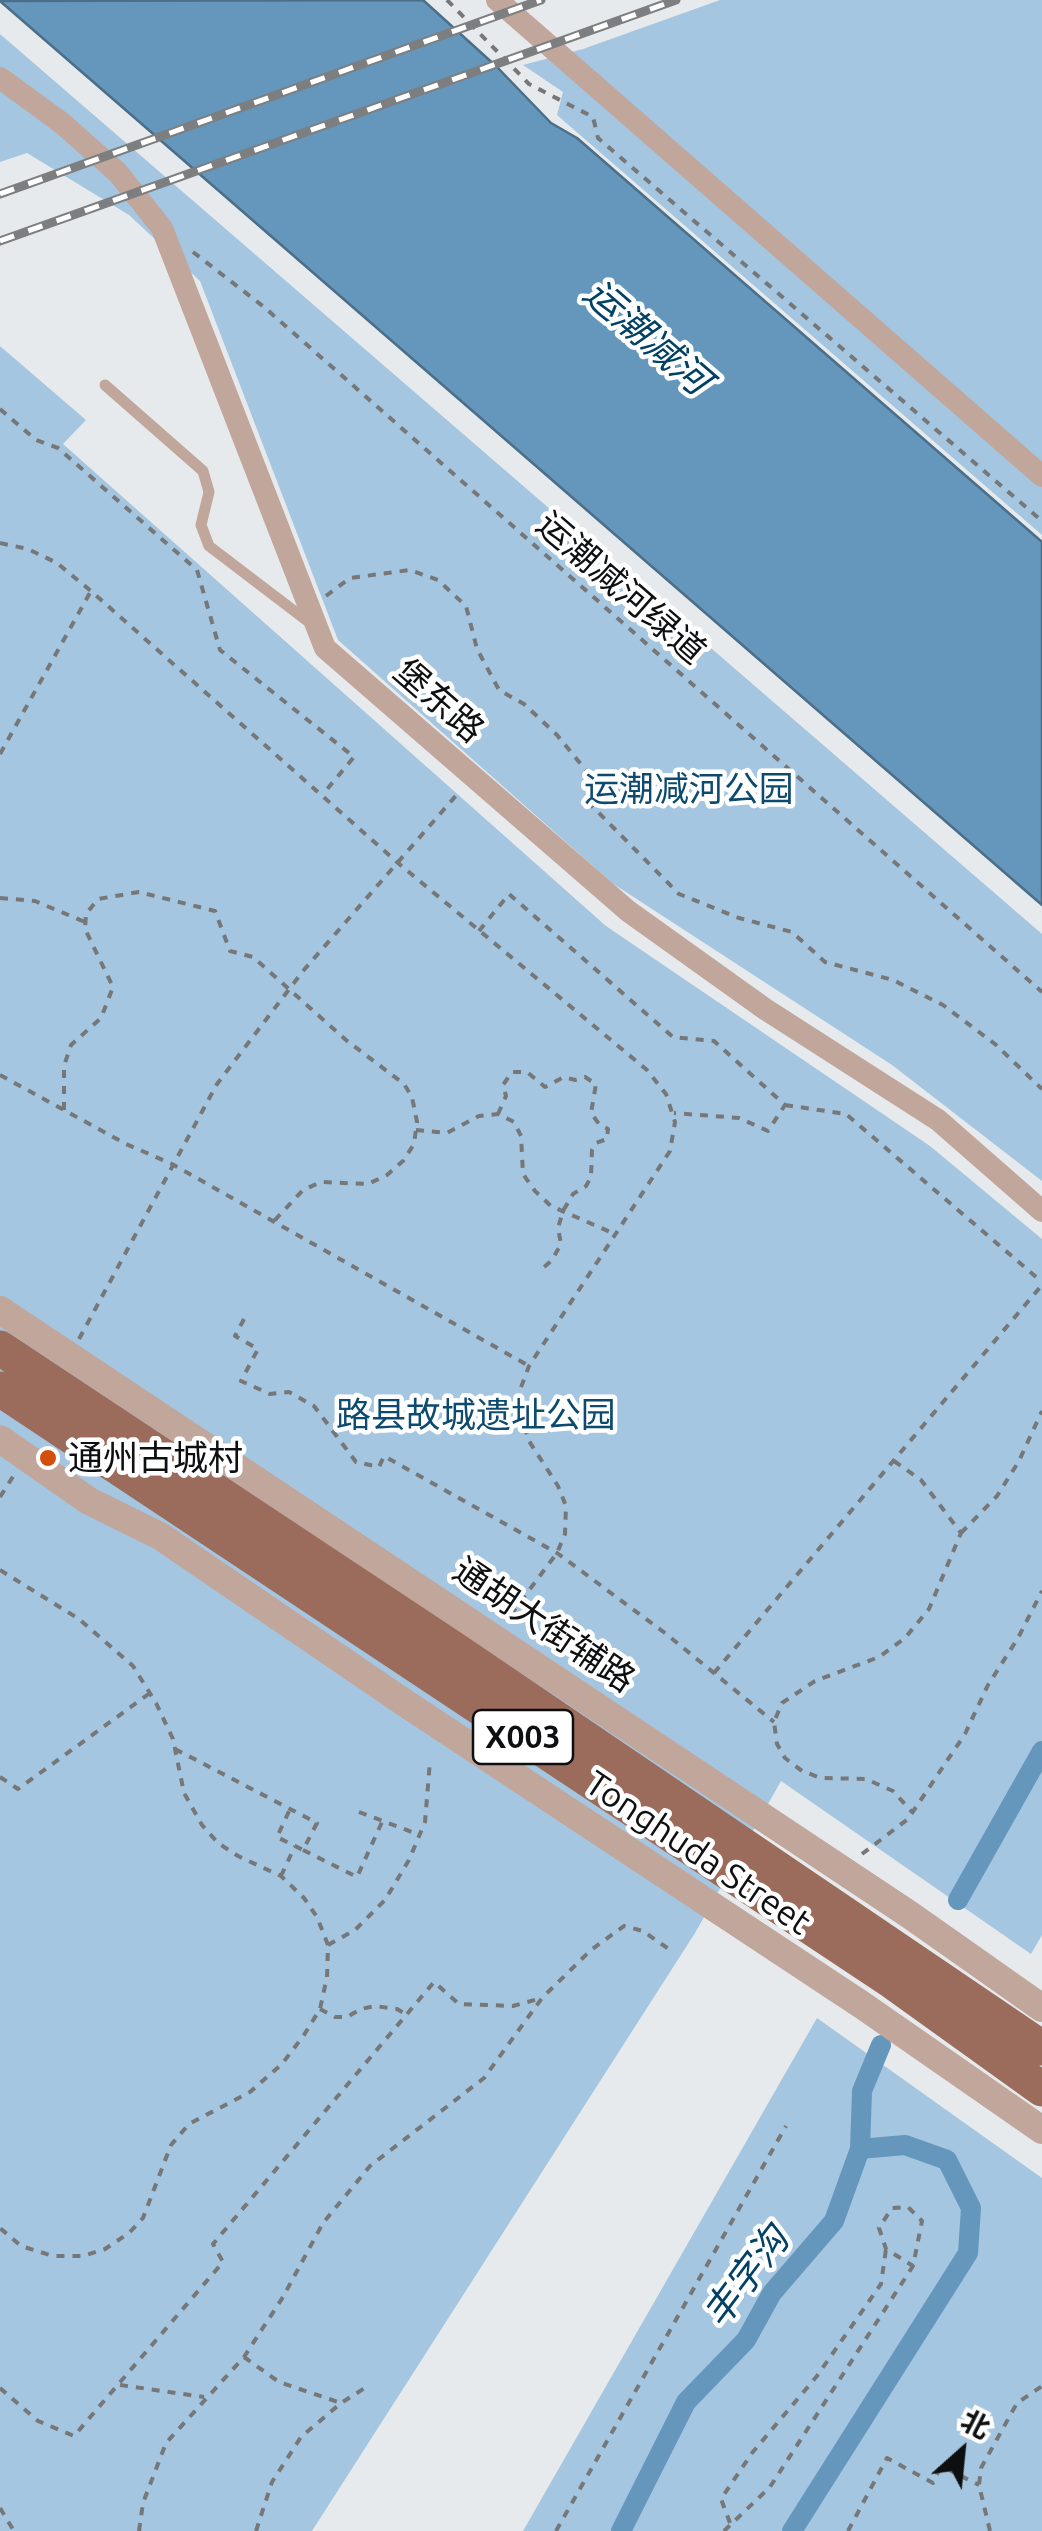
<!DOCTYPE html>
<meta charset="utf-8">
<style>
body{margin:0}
#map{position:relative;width:1042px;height:2531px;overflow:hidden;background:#e7eaec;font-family:Ubuntu,"Noto Sans SC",sans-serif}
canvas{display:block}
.north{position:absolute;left:912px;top:2401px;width:100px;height:100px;-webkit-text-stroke:8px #fff;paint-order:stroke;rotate:27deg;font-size:28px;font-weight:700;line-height:40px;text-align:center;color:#0e0f10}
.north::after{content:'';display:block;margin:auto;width:35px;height:45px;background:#0e0f10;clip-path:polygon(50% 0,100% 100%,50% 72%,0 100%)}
</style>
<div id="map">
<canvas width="1042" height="2531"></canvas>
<div class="north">北</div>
</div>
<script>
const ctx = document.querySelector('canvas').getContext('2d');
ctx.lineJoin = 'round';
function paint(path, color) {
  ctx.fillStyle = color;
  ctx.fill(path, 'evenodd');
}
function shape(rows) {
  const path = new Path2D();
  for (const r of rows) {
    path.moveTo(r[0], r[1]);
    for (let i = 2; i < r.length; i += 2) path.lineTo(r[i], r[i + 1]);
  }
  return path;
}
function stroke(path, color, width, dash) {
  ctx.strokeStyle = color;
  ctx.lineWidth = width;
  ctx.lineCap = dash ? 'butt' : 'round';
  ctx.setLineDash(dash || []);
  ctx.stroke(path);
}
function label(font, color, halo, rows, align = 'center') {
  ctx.font = font + ' Ubuntu,"Noto Sans SC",sans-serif';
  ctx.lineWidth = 9;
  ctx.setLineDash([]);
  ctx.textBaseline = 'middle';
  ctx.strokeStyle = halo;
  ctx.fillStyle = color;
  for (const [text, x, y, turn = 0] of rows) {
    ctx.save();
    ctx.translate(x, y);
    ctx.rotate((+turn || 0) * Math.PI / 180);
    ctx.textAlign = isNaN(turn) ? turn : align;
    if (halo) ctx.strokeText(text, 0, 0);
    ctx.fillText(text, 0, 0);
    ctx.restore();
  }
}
paint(shape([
 [720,0,1042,0,1042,535,557,115,563,92,523,65,583,49],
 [0,34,1042,934,1042,1181,892,1065,612,883,338,640,200,281,129,215,27,153,0,162],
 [0,346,86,420,63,444,606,926,930,1146,1042,1239,1042,1935,1031,1954,781,1781,695,1933,312,2531,0,2531],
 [817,2018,1042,2178,1042,2531,523,2531]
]), '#a5c6e0');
const water = shape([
 [423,0,497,67,551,123,577,138,1042,542,1042,905,0,1,423,0]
]);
paint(water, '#6597bd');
stroke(water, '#4b6e89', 2.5);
stroke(shape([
 [958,1900,1042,1751],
 [621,2531,686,2402,746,2340,772,2293,834,2221,860,2149,862,2091,881,2045],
 [792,2531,968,2253,971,2208,947,2160,905,2145,860,2149]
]), '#6597bd', 20);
stroke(shape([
 [447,0,529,84,593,117,598,138,1042,521],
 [193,252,264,307,1042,992],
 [0,409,36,440,58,448,197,570,220,650,354,757,323,794],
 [0,543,28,549,57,563,91,591,398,863,647,1070,666,1094,675,1122,670,1151,529,1366,520,1390,521,1415,529,1441,558,1486,566,1506,565,1534,557,1553,506,1621],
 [326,596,350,578,410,570,438,580,466,606,477,649,499,690,524,704,557,735,589,774,591,805,679,894,739,918,792,932,825,962,893,980,943,1005,995,1044,1042,1089],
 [0,754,91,591],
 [0,898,35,901,85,922],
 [479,931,509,894,673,1037,714,1041,785,1105,768,1131,739,1118,674,1113],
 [0,1075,126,1144,172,1164,529,1366],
 [785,1105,846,1114,1042,1282],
 [64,1110,64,1066,71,1045,101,1018,113,987,85,929,86,914,98,899,139,892,215,911,230,951,253,957,346,1040,404,1084,412,1097,417,1122,414,1144,403,1161,387,1175,368,1184,321,1182,303,1190,274,1221],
 [498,1114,506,1096,503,1085,512,1072,527,1072,545,1087,564,1077,575,1080,585,1077,596,1084,591,1113,599,1124,608,1129,607,1139,596,1143,592,1150,591,1177,586,1186,573,1194,563,1211,558,1228,561,1244,552,1260,542,1269],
 [416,1130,447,1133,479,1116,498,1114,514,1122,521,1136,523,1174,535,1191,551,1206,617,1235],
 [244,1319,235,1336,258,1349,241,1381,270,1394,289,1392,314,1406,356,1462,379,1467,384,1456,557,1553,665,1633,774,1722],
 [79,1339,217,1084,303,971,460,791],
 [894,1461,921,1480,961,1533,929,1609,905,1638,879,1657,815,1681,782,1703,774,1722,777,1744,785,1758,802,1771,821,1778,866,1779,893,1791,912,1812],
 [0,1497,14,1475],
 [961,1533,997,1496,1019,1461,1042,1411],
 [0,1570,79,1619,133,1666,156,1703,173,1739,184,1793,202,1825,218,1843,238,1856,281,1876,304,1898,317,1917,328,1945,327,1977,320,2009,304,2035,282,2064,250,2092,189,2124,171,2145,143,2218,129,2233,105,2249,83,2256,53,2256,21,2246,0,2228],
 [714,1673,1042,1285],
 [175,1749,317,1823,303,1850,277,1837,290,1809],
 [0,1777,18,1789,150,1693],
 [359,1812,420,1835],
 [303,1850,357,1877,382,1822],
 [862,1854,908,1819,965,1734,988,1685,1018,1638,1042,1591],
 [281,1876,295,1846],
 [328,1945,355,1930,385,1900,409,1860,425,1822,430,1761],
 [320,2009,335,2017,347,2017,361,2009,375,2006,397,2009,407,2015],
 [244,2357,279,2382,341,2403],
 [120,2385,204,2397],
 [0,2388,38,2421,74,2436,223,2262,213,2244,434,1982,459,2004,513,2006,538,1999],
 [0,2508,14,2531],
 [730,2523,721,2499,752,2453,817,2376,881,2284,886,2249],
 [139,2531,143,2503,166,2443,244,2357,283,2297,323,2223,370,2166,484,2078,542,1998,591,1950,624,1926,643,1931,670,1950],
 [256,2531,272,2482,301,2437,341,2403,368,2386],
 [556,2531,786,2126],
 [724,2531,770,2487,913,2266,922,2221,908,2207,892,2208,879,2228,886,2249,913,2266],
 [848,2531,887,2458,933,2483,941,2466,979,2485],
 [990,2531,979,2485,981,2468,1017,2403,1042,2386]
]), '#757779', 4, [8, 8]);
stroke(shape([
 [105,385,203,471,209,492,201,525,209,546,310,623]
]), '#c1a69c', 11);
stroke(shape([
 [497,0,1042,476],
 [0,78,63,124,118,173,162,228,325,648,628,911,765,1009,938,1120,1042,1211]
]), '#c1a69c', 22);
stroke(shape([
 [0,1310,910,1915,1042,2008],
 [0,1439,89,1501,160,1536,405,1703,862,2005,1042,2130]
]), '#c1a69c', 28);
stroke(shape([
 [0,1348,457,1651,1042,2048],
 [0,1389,893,1982,1042,2089]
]), '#9b6c5b', 35);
const rail = shape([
 [0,194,541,0],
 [0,241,676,0]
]);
stroke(rail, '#7c7e7f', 9);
stroke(rail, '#fff', 5, [15]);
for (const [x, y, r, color] of [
 [48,1458,10,"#d44f0b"]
]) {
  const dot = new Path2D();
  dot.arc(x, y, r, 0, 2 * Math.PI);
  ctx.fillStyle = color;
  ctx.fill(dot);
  stroke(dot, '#fff', 4);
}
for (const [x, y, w] of [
 [523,1737,100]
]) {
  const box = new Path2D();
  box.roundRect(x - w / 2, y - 27, w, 54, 8);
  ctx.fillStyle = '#fff';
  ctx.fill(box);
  stroke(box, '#0e0f10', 2.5);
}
label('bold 32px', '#0e0f10', null, [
 ["X003",523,1737]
]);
label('35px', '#0e0f10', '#fff', [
 ["运潮减河绿道",621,588,41],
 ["堡东路",439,701,41],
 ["通胡大街辅路",544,1625,34],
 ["Tonghuda Street",698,1853,34]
]);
label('35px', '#0c4a6f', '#fff', [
 ["运潮减河公园",689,789],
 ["路县故城遗址公园",476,1415]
]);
label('35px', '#0e0f10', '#fff', [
 ["通州古城村",68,1458]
], 'left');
label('italic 38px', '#004165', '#fff', [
 ["运潮减河",647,337,41],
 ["丰字沟",746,2277,-53]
]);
</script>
